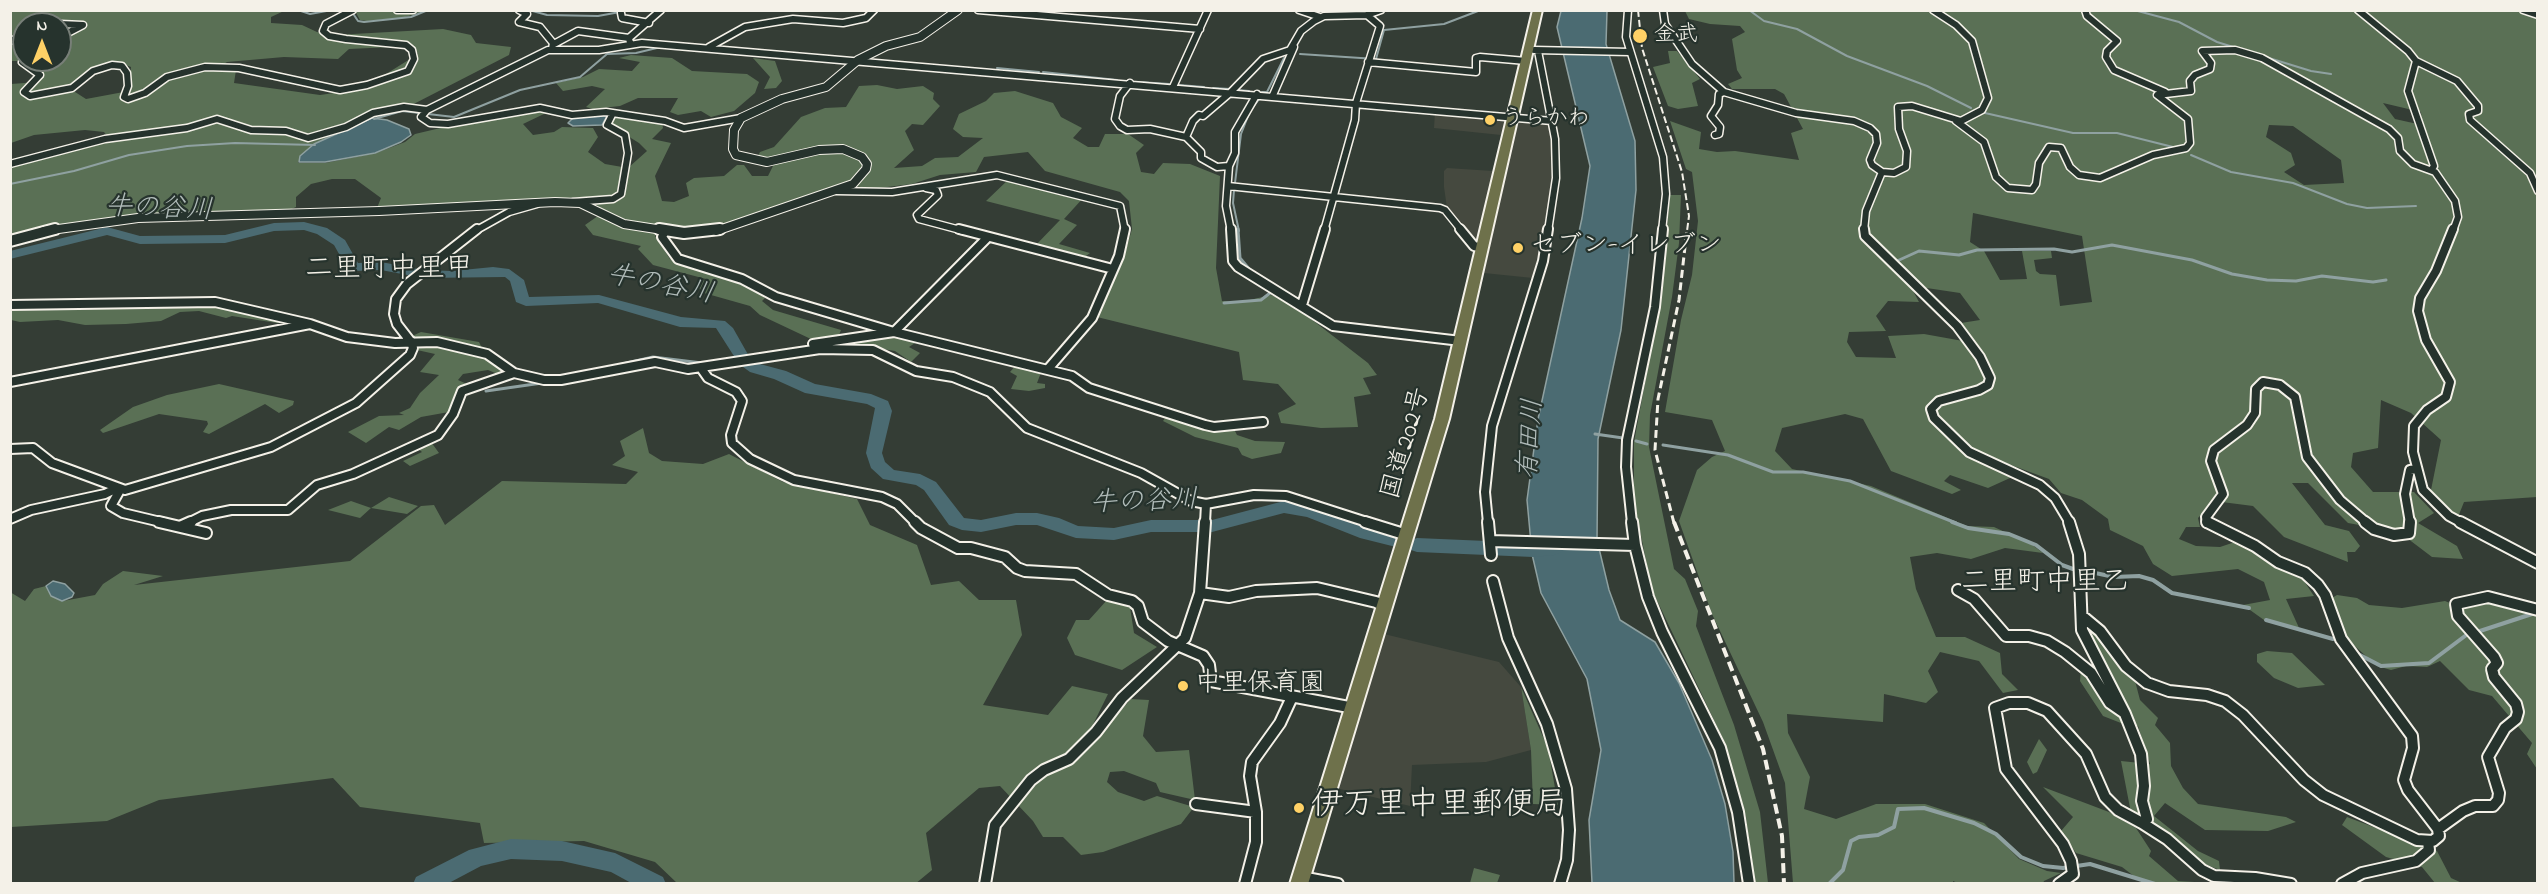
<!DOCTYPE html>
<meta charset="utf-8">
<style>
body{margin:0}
#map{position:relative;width:2548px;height:894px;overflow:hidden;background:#343d35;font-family:"Indie Flower",sans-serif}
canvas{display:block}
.frame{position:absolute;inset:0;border:12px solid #f4f1e8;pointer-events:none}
.north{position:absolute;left:12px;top:12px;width:60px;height:60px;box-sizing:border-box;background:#26332d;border:2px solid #787f78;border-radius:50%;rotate:0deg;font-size:16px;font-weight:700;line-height:24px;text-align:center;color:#f4f1e8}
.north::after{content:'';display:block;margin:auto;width:21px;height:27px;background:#ffd166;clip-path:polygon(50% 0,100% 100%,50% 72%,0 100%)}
</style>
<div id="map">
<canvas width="2548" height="894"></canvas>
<div class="frame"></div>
<div class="north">N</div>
</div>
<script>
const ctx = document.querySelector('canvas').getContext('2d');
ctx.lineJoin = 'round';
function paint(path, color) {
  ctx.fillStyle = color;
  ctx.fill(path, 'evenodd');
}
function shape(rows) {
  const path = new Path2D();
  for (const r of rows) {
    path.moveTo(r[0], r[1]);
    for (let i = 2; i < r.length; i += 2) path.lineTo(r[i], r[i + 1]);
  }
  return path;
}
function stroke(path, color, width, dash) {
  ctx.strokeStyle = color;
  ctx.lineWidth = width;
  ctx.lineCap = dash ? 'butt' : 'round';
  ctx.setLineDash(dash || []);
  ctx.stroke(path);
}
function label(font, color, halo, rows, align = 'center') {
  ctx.font = font + ' "Indie Flower","Klee One",sans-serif';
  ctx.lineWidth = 4.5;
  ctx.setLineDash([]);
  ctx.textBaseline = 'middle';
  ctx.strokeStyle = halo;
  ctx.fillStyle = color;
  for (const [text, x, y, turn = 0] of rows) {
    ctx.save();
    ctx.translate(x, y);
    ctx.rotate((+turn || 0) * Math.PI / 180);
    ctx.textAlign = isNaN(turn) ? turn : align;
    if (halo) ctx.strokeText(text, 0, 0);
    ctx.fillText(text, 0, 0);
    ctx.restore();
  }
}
paint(shape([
 [1435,112,1508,118,1501,135,1434,128],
 [1518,119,1548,122,1552,152,1552,186,1533,278,1484,273],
 [1447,168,1493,171,1479,245,1470,245,1447,208,1444,187,1444,171],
 [1384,634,1499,662,1521,687,1531,750,1486,762,1412,765,1410,806,1336,788]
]), '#45493f');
paint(shape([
 [11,11,284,11,271,17,271,23,302,25,317,32,335,35,443,29,471,35,476,43,511,47,509,55,402,110,366,119,301,156,298,163,325,163,376,153,405,142,415,134,453,125,531,111,546,113,523,124,533,135,554,132,562,127,593,128,598,137,588,152,605,164,628,168,647,151,639,143,610,125,615,117,662,123,663,128,652,139,671,143,655,176,662,201,674,202,689,196,686,183,694,178,724,176,737,165,744,165,752,176,768,176,776,160,757,158,760,152,774,147,801,117,825,108,846,107,859,86,877,85,897,89,923,86,934,93,933,99,940,106,923,125,912,124,905,131,914,150,894,168,922,166,935,158,958,157,983,138,963,137,953,129,959,114,986,101,994,93,1015,91,1053,103,1061,117,1082,128,1073,138,1088,147,1099,147,1105,134,1128,134,1144,145,1136,153,1141,172,1154,174,1163,163,1190,164,1220,176,1216,268,1222,301,1241,302,1271,295,1289,302,1368,363,1377,375,1363,378,1371,394,1354,397,1358,427,1321,428,1281,423,1278,413,1296,404,1278,384,1243,380,1239,352,1097,317,1124,257,1132,229,1129,201,1120,192,1045,171,1028,152,984,157,976,172,940,175,912,184,871,189,846,184,718,227,693,230,660,228,655,236,670,259,737,279,765,298,762,301,773,310,841,330,839,335,813,340,760,315,750,306,704,293,695,285,706,279,653,265,638,249,641,246,593,235,585,225,605,211,585,197,377,208,381,198,355,179,332,179,311,184,296,197,296,207,285,212,138,215,11,235,11,162,108,137,104,132,85,130,34,135,11,143,11,84,38,82,44,75,28,61,11,61],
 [24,24,60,24,60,60,24,60],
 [413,46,418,54,362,89,320,95,234,83,236,70,219,67,227,62,284,57,338,59,349,49],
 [120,63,131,67,129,91,86,99,72,90,97,66],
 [355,11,398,12,425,11,402,18,367,21,360,20],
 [1685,11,2537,11,2537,497,2464,502,2458,517,2431,490,2441,440,2411,413,2381,400,2378,448,2353,453,2351,467,2373,492,2414,492,2434,513,2418,523,2457,546,2463,559,2432,557,2399,532,2348,523,2308,483,2292,483,2325,525,2349,531,2360,546,2355,552,2347,552,2348,562,2284,537,2253,506,2214,501,2198,518,2200,527,2186,527,2179,539,2196,546,2220,547,2235,542,2278,566,2300,575,2314,596,2286,599,2300,630,2264,620,2243,605,2270,600,2264,582,2238,569,2172,576,2153,564,2143,546,2110,530,2108,519,2082,500,2061,493,2049,479,2011,465,2010,478,1988,488,1950,475,1944,481,1961,490,1952,494,1891,471,1863,419,1845,414,1782,428,1775,451,1792,469,1871,486,1967,526,1994,527,2031,544,2043,553,2005,548,1971,559,1937,553,1910,557,1916,589,1936,637,1965,637,2000,653,2002,674,2018,690,2003,693,1979,661,1940,652,1928,671,1938,692,1926,703,1884,694,1883,722,1787,714,1788,733,1810,777,1804,809,1836,819,1876,804,1925,804,1984,823,2019,859,2047,871,2061,873,2044,881,2043,883,1960,884,1953,881,1953,884,1793,883,1785,783,1763,722,1712,614,1679,521,1697,470,1712,457,1725,451,1712,420,1665,412,1681,320,1692,275,1698,221,1692,172,1686,169,1670,121,1701,132,1699,149,1717,152,1735,151,1799,160,1791,133,1803,129,1784,94,1775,89,1732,89,1728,84,1742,78,1737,70,1732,39,1745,32,1740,26,1710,24,1689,19],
 [2383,103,2421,112,2422,125,2395,119],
 [2269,125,2293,126,2341,160,2344,183,2304,185,2284,172,2295,165,2291,153,2266,137],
 [1973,213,2082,236,2092,302,2060,306,2056,275,2040,274,2036,271,2034,260,2052,258,2051,251,2022,251,2027,279,2000,280,1984,251,1970,242],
 [1920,287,1960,293,1980,320,1961,323,1963,341,1924,334,1888,336,1896,358,1856,357,1847,342,1849,332,1886,331,1876,316,1888,301,1919,302,1912,289],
 [1668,51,1677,51,1700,79,1692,83,1698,106,1678,109,1668,106,1653,67,1670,63],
 [631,55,672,58,692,71,747,74,759,82,755,93,734,111,711,117,701,111,678,115,670,112,678,98,638,98,620,106,593,109,586,107,605,89,592,86,563,91,556,83,583,77,599,69,632,71,640,62,619,58],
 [753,58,775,61,782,81,776,88,764,89,770,77],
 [1009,179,1084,197,1064,219,1077,225,1059,244,1090,253,1082,259,1034,247,1060,220,986,201],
 [1670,195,1681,195,1679,243,1672,297,1650,415,1649,447,1674,569,1685,579,1698,611,1696,626,1734,725,1760,812,1768,883,1754,883,1746,817,1724,741,1652,590,1634,501,1634,442,1660,303],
 [104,304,153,307,206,304,289,321,277,323,232,316,226,318,199,311,180,312,161,321,126,324,85,325,58,320,20,322,11,320,10,307],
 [421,332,479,342,486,356,506,371,500,375,488,370,463,374,458,380,469,385,458,393,449,412,421,417,399,430,389,427,366,443,348,432,379,416,404,415,399,413,410,408,420,393,439,375,420,372,435,354,417,350,412,336],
 [896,335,918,341,909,347,920,353,911,362,895,351,858,345,823,344],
 [1017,364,1042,370,1037,383,1045,384,1045,388,1029,391,1011,389,1017,376,1010,372],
 [219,384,294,401,293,405,279,413,265,404,209,434,203,432,208,424,207,421,159,414,103,433,100,430,133,407,167,395],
 [1168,414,1206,429,1234,429,1237,435,1255,441,1285,442,1281,453,1252,459,1242,455,1238,448,1195,437,1163,421],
 [643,428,649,453,662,461,703,464,729,454,783,482,857,499,870,525,917,545,931,585,959,581,979,600,1016,600,1022,635,983,705,1048,715,1072,686,1108,694,1075,761,1131,699,1149,700,1143,736,1156,752,1189,750,1195,800,1160,792,1156,783,1124,771,1110,772,1107,782,1118,792,1144,801,1157,796,1194,807,1181,824,1103,852,1081,855,1063,837,1043,837,1033,821,1000,786,979,788,926,833,932,870,915,884,677,883,655,862,584,841,484,843,480,823,360,807,333,778,159,800,107,821,11,827,10,592,25,601,34,589,46,586,51,596,63,601,95,595,103,584,123,571,163,576,134,585,350,561,421,506,434,505,445,525,502,481,626,484,638,472,612,465,625,456,620,441],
 [431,442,439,453,410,466,403,461,422,452,417,448],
 [389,497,418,506,407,514,371,508,360,518,328,510,351,501,371,508],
 [2337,595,2357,598,2369,605,2402,608,2445,601,2462,608,2497,602,2537,614,2537,769,2527,754,2532,743,2492,696,2469,690,2440,661,2427,667,2406,666,2391,670,2377,666,2348,640,2332,598],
 [1107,600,1130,607,1134,633,1157,647,1122,670,1075,655,1067,638,1076,620,1089,620],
 [2087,628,2096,630,2134,677,2140,700,2158,718,2155,725,2170,743,2171,766,2183,788,2198,804,2286,817,2296,822,2268,831,2205,830,2165,803,2154,816,2198,851,2219,861,2220,870,2194,860,2131,813,2121,761,2150,764,2138,726,2126,725,2103,716,2080,681,2081,669,2111,683,2104,659],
 [2267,651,2292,653,2325,685,2298,688,2274,678,2257,662,2257,654],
 [1521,687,1548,748,1558,805,1533,804,1531,750],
 [2039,739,2047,750,2037,772,2033,774,2027,762],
 [2043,787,2109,812,2136,828,2151,851,2149,856,2178,881,2211,883,2143,883,2122,867,2076,853,2061,831,2073,817],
 [2347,817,2437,851,2451,878,2462,883,2435,883,2422,867,2386,857,2342,825],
 [1474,868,1500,875,1497,883,1470,883]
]), '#5a7055');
const water = shape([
 [1561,11,1607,11,1606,44,1635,141,1636,190,1621,330,1598,439,1597,540,1609,590,1620,620,1655,642,1679,683,1712,760,1725,804,1733,852,1734,883,1592,883,1589,820,1601,750,1587,679,1541,593,1532,554,1527,500,1538,419,1582,218,1590,166,1557,27,1561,11],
 [598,115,607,116,602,125,573,126,568,123,574,117,598,115],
 [372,118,387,120,409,129,411,135,401,142,375,153,325,162,299,162,300,156,314,144,372,118],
 [53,581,65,584,74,593,72,597,62,601,51,596,46,586,53,581]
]);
paint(water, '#4b6b72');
stroke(water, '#8fa1a1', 1.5);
stroke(shape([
 [298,10,310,14,332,10],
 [529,10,547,15,598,16,631,10],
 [735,10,765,10],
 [826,10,885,10],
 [1749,10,1764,21,1797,29,1847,56,1927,86,1971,108],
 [2134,10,2179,22,2217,42,2311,71,2331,74],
 [352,12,358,21,364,22,411,17,428,10],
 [864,21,877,12],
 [1300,54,1376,59,1384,30,1444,24,1478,11],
 [997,68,1039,72],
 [1043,72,1117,80],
 [1139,82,1169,84],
 [1179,85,1204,87],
 [1213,88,1230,89],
 [1237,90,1249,91],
 [1262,92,1267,92,1284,58],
 [1985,113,2073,133,2117,133,2173,147],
 [374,119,402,111,454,117,520,90,580,77,607,54,636,53,661,47],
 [2191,155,2231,172,2293,183,2347,204,2367,208,2416,206],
 [1235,183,1241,134,1250,111,1260,98],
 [10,184,74,171,129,155,187,146,235,143,315,145],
 [1234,190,1233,203,1239,231]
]), '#8fa1a1', 2);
stroke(shape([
 [1238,229,1240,258,1250,270],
 [1897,261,1919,251,1959,255,1977,250,2054,249,2072,252,2112,245,2192,260,2232,274,2267,280,2296,281,2322,276,2373,282,2386,280],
 [1224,303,1261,300,1270,293],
 [618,365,653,357,702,363,723,360],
 [486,391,542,383],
 [1595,434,1623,438],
 [1636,441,1647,444],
 [1663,445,1728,455,1773,472,1803,472,1850,481,1956,523]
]), '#8fa1a1', 3);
stroke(shape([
 [1952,522,1968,528,2009,534,2036,545,2062,565,2073,569],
 [2086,571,2114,577,2139,576,2153,580,2172,593,2249,608],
 [2266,620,2333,639],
 [2480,631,2535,613],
 [2358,654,2381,666,2429,663,2469,633],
 [1829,884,1843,870,1851,841,1859,837,1878,835,1894,827,1898,809,1924,808,1974,823,1996,834,2021,857,2043,866,2063,868,2090,864,2155,884]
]), '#8fa1a1', 4);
paint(shape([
 [304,222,327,228,345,240,358,263,381,262,423,270,452,271,493,267,509,269,524,280,529,297,599,295,681,317,725,321,733,328,750,358,760,364,786,371,815,384,871,394,888,401,892,411,882,453,885,462,894,470,920,474,936,482,964,518,981,520,1016,513,1037,513,1059,518,1078,526,1114,528,1151,520,1212,520,1284,501,1316,507,1370,528,1402,536,1405,541,1402,546,1396,547,1360,538,1307,517,1284,513,1212,532,1151,532,1114,540,1076,538,1037,525,1016,525,981,532,962,530,949,525,924,490,916,485,883,479,871,468,866,453,875,408,867,404,805,393,774,379,750,372,739,364,716,328,680,327,598,303,526,306,516,302,510,281,505,277,423,278,381,270,353,271,348,270,334,245,317,234,304,230,274,231,225,243,140,244,107,235,10,259,10,251,107,227,140,236,225,235,274,223,304,222],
 [1417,538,1533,543,1554,541,1560,543,1563,548,1560,553,1554,555,1533,557,1417,552,1411,550,1408,545,1411,540,1417,538],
 [511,839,562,841,615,853,663,877,666,884,633,884,611,872,562,861,511,859,481,866,447,884,413,884,416,877,469,850,511,839]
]), '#4b6b72');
const minorFar2 = shape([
 [397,10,413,10],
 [519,10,527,14,519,22,540,27,553,43,552,49],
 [978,10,1200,29],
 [1299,10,1320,17],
 [1628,10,1626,37,1663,157,1666,194,1662,231],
 [1663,10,1665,24,1692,64,1724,92,1796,113,1854,121,1870,128,1876,134,1877,143,1870,160,1872,165,1882,172,1894,173,1906,167,1907,151,1899,129,1898,107,1912,106,1961,121,1982,110,1988,98,1972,41,1956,25,1933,10],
 [2085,10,2087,16,2117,41,2107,51,2106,57,2114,70,2165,92],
 [2358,10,2408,51,2416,61,2408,91,2434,166,2432,169],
 [2523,10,2538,15],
 [621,13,622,18,649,23],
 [60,24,83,25,60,37],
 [10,41,24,36],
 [630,43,629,38,661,10],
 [554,44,578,31,629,38],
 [709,47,745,27,793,19,843,23,866,18,874,10],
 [1534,50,1630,52],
 [1538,51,1555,139,1556,178,1548,231],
 [24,58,22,62,40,75,24,92,30,96,72,88,93,71,112,65,122,66,127,73,128,86,124,97,128,99,145,93,167,77,205,67,239,68,340,90,367,85,408,71,414,59,412,50,406,45,346,39,329,36,323,31,326,24,353,10],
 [2416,61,2457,81,2478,106,2478,111,2469,114,2470,120,2530,173,2538,191],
 [1368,62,1476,72,1476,58,1480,57,1526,61],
 [1130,83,1120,96,1115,119,1120,126,1127,130,1150,129,1186,137,1201,152,1201,158,1217,167,1229,166],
 [1173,87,1208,10],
 [1273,95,1294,47],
 [741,118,684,128,665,121,606,112,572,115,540,108,448,124,430,123,421,117,427,110,548,50,599,50,642,43,1552,121],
 [1956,121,1984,142,1996,177,2008,188,2032,190,2036,184,2039,163,2049,147,2061,148,2070,167,2079,175,2100,178,2153,155,2186,148,2190,143,2188,119,2157,95,2191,91,2190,81,2195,75,2210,69,2211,63,2202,51,2235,50,2262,58,2389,129,2398,138,2400,151,2413,164,2435,172,2455,201,2458,217,2453,231],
 [1715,135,1719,134,1720,127,1711,116,1718,105,1719,94,1724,92],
 [1186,137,1193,121,1199,115,1203,116,1231,92,1263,59,1290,50,1301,31,1314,21,1324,16,1367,15,1381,10],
 [10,164,105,139,187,128,217,119,251,130,286,131,308,138,346,127,373,113,404,107,427,110],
 [1228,186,1440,208,1445,210,1462,231],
 [926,188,936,190,938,195,917,215,919,219,964,231],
 [836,191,892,192,997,175,1120,206,1125,231],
 [573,202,613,199,621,194,628,153,625,135,607,125,612,115],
 [475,231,509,212,537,204],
 [1231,231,1226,206,1229,166,1235,153,1235,132,1257,94],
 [1324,231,1355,120,1356,103,1380,26,1367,15],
 [1864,231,1866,211,1882,172]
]);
const minorFar1 = shape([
 [959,229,1113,269],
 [1231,229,1233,261,1238,267,1333,326,1461,341],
 [1460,229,1474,246,1483,248],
 [1864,229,1865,236,1957,326,1980,357,1990,378,1988,385,1979,390,1939,401,1931,409,1934,418,1969,452,2040,485,2055,498,2070,523],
 [2453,229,2436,271,2420,298,2418,311,2426,340,2450,382,2446,397,2427,410,2414,426,2413,452,2423,490,2449,516,2462,523],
 [665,231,662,237,678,259,742,279,776,297,894,332,1072,376,1089,388,1205,425,1214,427,1263,422],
 [10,305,215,302,310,324],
 [1302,305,1325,229],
 [813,344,894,332,988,237],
 [701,368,708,378,736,392,742,401,731,435,732,443,750,459,794,480,882,497,897,504,916,523],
 [1048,369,1092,318,1119,256,1125,229],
 [10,382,310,324,347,337,395,343,437,342,487,354,514,373,544,380,561,380,655,362,688,369,820,349,873,350,916,371,953,377,990,392,1027,428,1141,473,1191,501,1206,504,1254,495,1286,496,1370,523],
 [10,449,33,448,52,463,125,490,271,447,356,403,410,355,413,348,411,342,397,324,394,314,396,299,407,284,477,229],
 [120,490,111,506,123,513,165,523],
 [10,519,31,510,105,494,115,489],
 [188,523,202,516,231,510,288,510,317,485,353,474,438,435,453,414,462,391,514,373],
 [1205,523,1206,504],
 [1488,523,1485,492,1492,426,1543,261,1548,229],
 [1632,523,1626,467,1627,440,1655,307,1663,229],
 [2207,523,2206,517,2223,494,2211,461,2214,450,2247,425,2255,413,2256,389,2263,382,2280,385,2295,397,2307,457,2340,500,2367,523],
 [2410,523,2405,494,2410,470,2416,469]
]);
const minor = shape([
 [159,522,206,533],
 [915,522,921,528,958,548,971,548,1005,557,1017,568,1025,571,1076,574,1108,595,1132,601,1138,606,1143,622,1168,641,1203,656,1209,665,1211,681,1354,708],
 [1365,522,1407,535],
 [1488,522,1491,555],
 [1632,522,1635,545,1648,597,1662,632,1720,748,1738,812,1749,884],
 [2365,522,2374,529,2394,535,2409,533,2410,522],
 [2460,522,2538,563],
 [182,526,191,522],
 [1490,541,1635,545],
 [1493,581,1508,638,1547,724,1566,789,1569,830,1567,860,1560,884],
 [1958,590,1974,599,2006,636,2029,636,2047,641,2065,652,2091,673,2110,703,2123,712],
 [1200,593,1229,597,1256,591,1317,588,1376,602,1386,607],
 [2082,616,2100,631,2126,666,2147,683,2169,691,2207,695,2225,701,2243,715,2304,780,2323,795,2417,840,2433,841,2439,836,2438,829,2408,790,2404,780,2413,748,2412,736,2341,639,2325,595,2318,585,2305,573,2278,562,2255,546,2207,522],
 [1196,804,1256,812],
 [2142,823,2167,839,2202,870,2214,876,2255,878,2291,884],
 [2438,829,2463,811,2475,806,2493,806,2498,800,2499,793,2488,757,2505,728,2516,719,2518,712,2516,704,2494,677,2492,669,2497,663,2494,657,2458,616,2456,604,2488,597,2538,610],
 [1301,877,1338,884],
 [985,884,995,825,1031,780,1044,770,1069,759,1096,732,1122,698,1185,638,1200,593,1205,522],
 [1245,884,1256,842,1256,812,1250,776,1252,762,1280,723,1292,697],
 [2059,884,2073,874,2071,861,2063,844,2006,769,1995,708,2009,703,2028,703,2047,711,2086,754,2105,797,2118,810,2142,823,2147,819,2142,801,2144,786,2141,754,2125,714,2082,630,2079,554,2069,522],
 [2342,884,2362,873,2416,861,2429,850,2428,842]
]);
const tertiaryFar1 = shape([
 [44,231,138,218,379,211,555,202,580,203,624,224,669,231],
 [716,231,853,184,866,169,867,164,862,157,843,149,819,150,767,162,736,155,733,149,734,130,741,118,782,99,826,87,858,60,886,46,920,37,958,10]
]);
const tertiary = shape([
 [659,229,684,233,720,229],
 [10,241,55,229]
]);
const trunk = shape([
 [1533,10,1542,10,1449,419,1308,884,1290,884,1435,419,1533,10]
]);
stroke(minorFar2, '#f4f1e8', 9);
stroke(minorFar1, '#f4f1e8', 12);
stroke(minor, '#f4f1e8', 14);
stroke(tertiaryFar1, '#f4f1e8', 10);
stroke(tertiary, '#f4f1e8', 14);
stroke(trunk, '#f4f1e8', 4);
stroke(minorFar2, '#26332d', 6);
stroke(minorFar1, '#26332d', 8);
stroke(minor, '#26332d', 10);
stroke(tertiaryFar1, '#26332d', 8);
stroke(tertiary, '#26332d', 10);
paint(trunk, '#6e714b');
stroke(shape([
 [1638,10,1642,48,1682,172,1689,216,1687,231]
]), '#f4f1e8', 2, [7, 3]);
stroke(shape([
 [1674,523,1655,450,1658,399,1679,300,1687,229]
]), '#f4f1e8', 3, [8, 4.5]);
stroke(shape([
 [1674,522,1763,749,1782,836,1784,884]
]), '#f4f1e8', 4, [10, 5]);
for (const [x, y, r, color] of [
 [1640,36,8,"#ffd166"],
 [1490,120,6,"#ffd166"],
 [1518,248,6,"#ffd166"],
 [1183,686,6,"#ffd166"],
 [1299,808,6,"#ffd166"]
]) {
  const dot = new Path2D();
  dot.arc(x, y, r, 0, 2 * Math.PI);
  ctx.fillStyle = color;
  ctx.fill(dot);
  stroke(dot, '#26332d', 2);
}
label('22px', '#f4f1e8', '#26332d', [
 ["金武",1654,36],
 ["うらかわ",1502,120]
], 'left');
label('26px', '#f4f1e8', '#26332d', [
 ["セブン-イレブン",1530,248],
 ["中里保育園",1195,686]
], 'left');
label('26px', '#f4f1e8', '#26332d', [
 ["国道202号",1408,444,-74]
]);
label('italic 27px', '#b0bbb9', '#26332d', [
 ["牛の谷川",159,211,2],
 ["牛の谷川",660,287,11],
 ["有田川",1533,439,-86],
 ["牛の谷川",1144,504,-2]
]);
label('28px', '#f4f1e8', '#26332d', [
 ["二里町中里甲",389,271],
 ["二里町中里乙",2045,584]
]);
label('32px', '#f4f1e8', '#26332d', [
 ["伊万里中里郵便局",1311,808]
], 'left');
</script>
